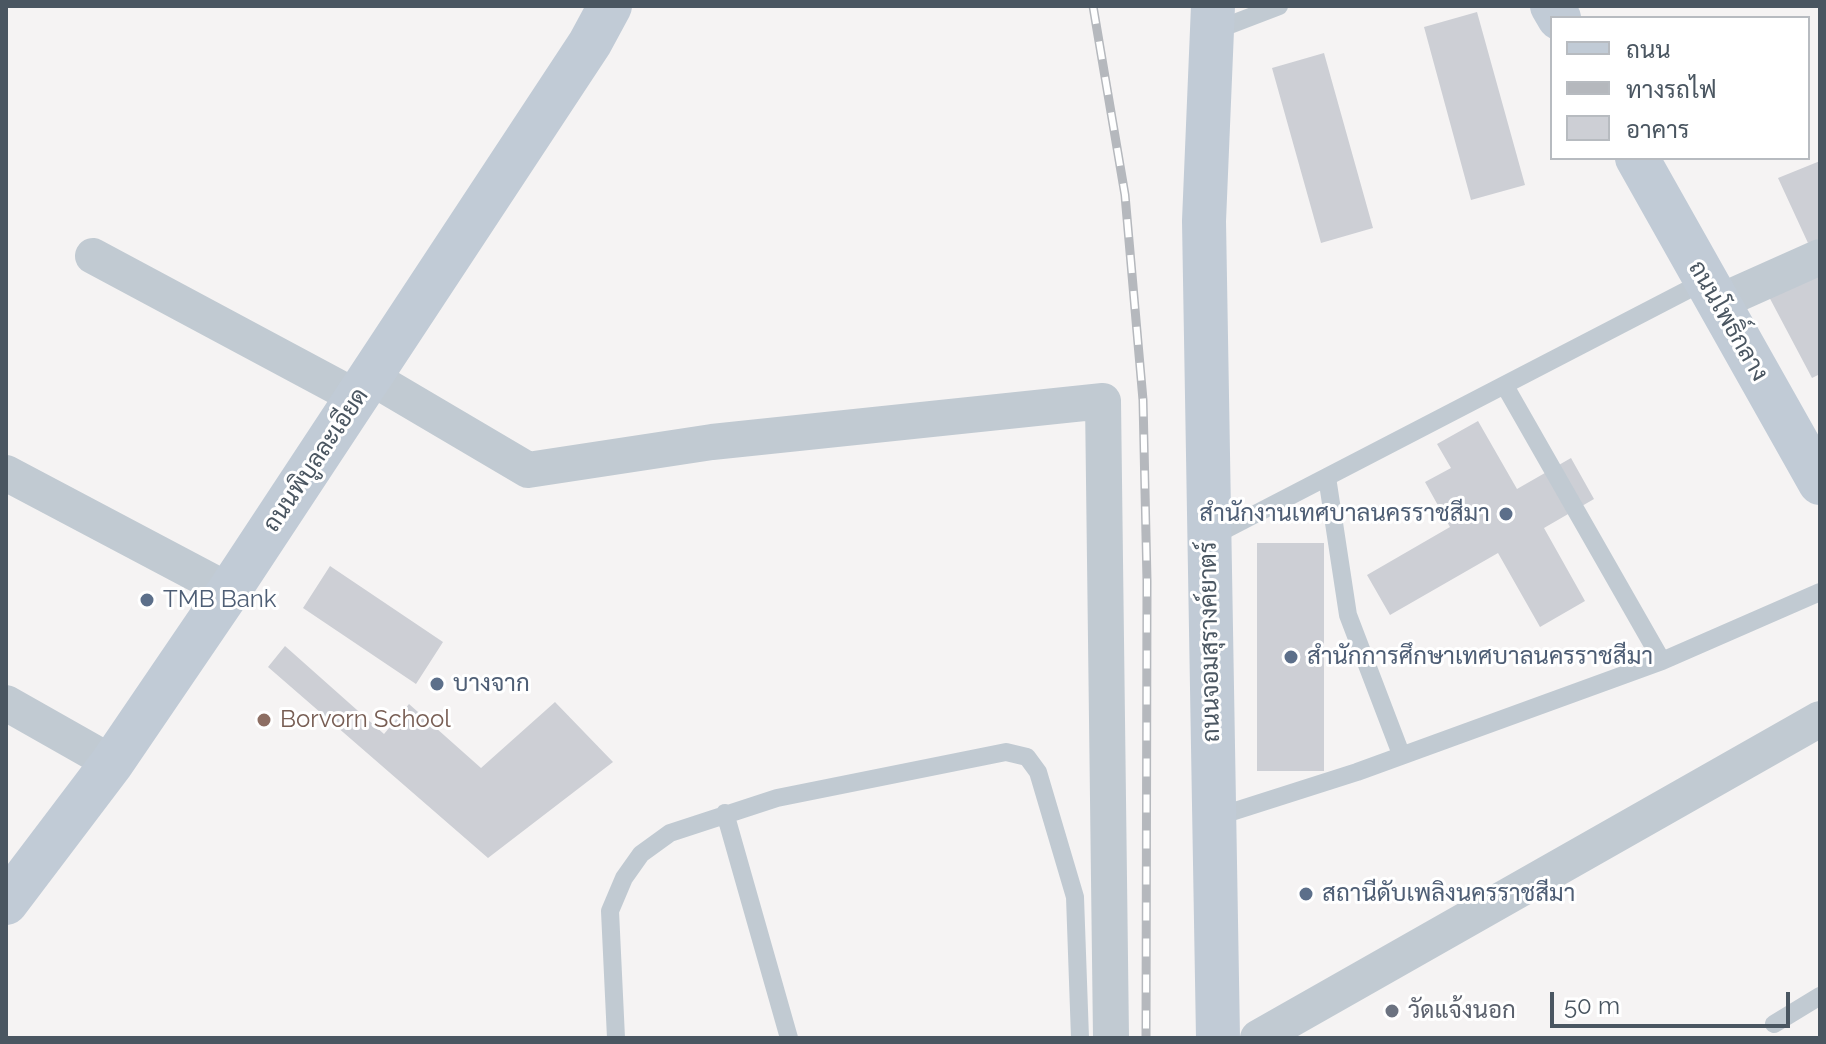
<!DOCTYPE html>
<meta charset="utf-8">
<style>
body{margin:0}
#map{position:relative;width:1826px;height:1044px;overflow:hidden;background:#f5f3f3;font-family:Raleway,Sarabun,sans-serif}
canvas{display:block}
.frame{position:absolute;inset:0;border:8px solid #4a5661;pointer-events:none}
.legend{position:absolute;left:1550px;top:16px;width:260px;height:144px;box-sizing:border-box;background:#fff;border:2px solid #b7bbc0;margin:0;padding:10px 14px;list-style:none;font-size:24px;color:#4a5661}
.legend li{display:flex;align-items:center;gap:16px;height:40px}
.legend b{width:40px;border:2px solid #b7bbc0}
.scale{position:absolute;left:1550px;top:992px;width:240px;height:36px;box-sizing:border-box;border:4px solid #4a5661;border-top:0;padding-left:10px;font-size:24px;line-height:28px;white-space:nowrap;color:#4a5661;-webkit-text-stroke:6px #fff;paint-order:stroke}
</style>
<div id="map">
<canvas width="1826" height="1044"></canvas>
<div class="frame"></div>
<ul class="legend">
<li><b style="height:10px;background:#c1cbd6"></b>ถนน</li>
<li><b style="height:10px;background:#b5b8bd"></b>ทางรถไฟ</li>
<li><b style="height:22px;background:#cdcfd5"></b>อาคาร</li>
</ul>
<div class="scale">50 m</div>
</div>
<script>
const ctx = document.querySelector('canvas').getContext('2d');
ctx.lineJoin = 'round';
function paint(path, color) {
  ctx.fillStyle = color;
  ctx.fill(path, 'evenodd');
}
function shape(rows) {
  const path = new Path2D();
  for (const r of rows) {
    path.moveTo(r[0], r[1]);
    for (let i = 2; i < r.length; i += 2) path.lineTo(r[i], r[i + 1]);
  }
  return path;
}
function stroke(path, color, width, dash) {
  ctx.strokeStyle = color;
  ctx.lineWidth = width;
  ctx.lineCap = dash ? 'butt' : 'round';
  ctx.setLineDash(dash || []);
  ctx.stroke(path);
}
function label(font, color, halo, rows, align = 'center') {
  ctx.font = font + ' Raleway,Sarabun,sans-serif';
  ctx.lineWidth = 6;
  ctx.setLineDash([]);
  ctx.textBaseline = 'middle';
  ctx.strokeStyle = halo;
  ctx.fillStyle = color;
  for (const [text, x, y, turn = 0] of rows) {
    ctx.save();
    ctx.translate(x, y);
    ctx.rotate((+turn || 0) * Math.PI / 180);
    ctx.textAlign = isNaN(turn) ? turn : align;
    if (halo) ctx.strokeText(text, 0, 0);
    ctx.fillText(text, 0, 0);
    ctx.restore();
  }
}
paint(shape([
 [1477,12,1525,185,1471,200,1424,27],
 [1324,53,1373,228,1321,243,1272,68],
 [1820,161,1820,239,1808,243,1778,178],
 [1820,271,1820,374,1812,378,1767,293],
 [1478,421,1517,489,1571,458,1594,499,1544,528,1585,601,1540,627,1498,553,1390,615,1367,575,1450,527,1425,482,1451,468,1437,444],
 [1257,543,1324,543,1324,771,1257,771],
 [330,566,443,642,416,684,303,608],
 [285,646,384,734,409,704,481,768,555,702,613,762,488,858,268,667]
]), '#cdcfd5');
stroke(shape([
 [1211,32,1279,6],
 [1505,386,1662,661],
 [1327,477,1348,615,1401,754],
 [1211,537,1705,281],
 [725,813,789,1038],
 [1216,817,1357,772,1662,661,1820,592],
 [1774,1024,1820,996],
 [616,1038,610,911,624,878,641,854,670,833,777,798,1006,752,1027,757,1038,772,1075,897,1080,1038]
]), '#c1cad2', 18);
stroke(shape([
 [93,256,358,398],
 [1717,303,1820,257],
 [372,378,528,470,712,442,1103,401,1111,1038],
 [6,473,229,591],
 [6,703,112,763],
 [1258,1038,1820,719]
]), '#c1cad2', 36);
stroke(shape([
 [1213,6,1204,221,1218,1038],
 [1552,6,1559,18],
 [1637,158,1820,483],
 [6,903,112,763,229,591,590,43,610,6]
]), '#c1cbd6', 44);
const rail = shape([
 [1093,6,1125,195,1143,400,1147,581,1146,1038]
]);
stroke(rail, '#b5b8bd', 9);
stroke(rail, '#fff', 6, [18]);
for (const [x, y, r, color] of [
 [1506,514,8,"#5c6f8a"],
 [147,600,8,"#5c6f8a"],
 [1291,657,8,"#5c6f8a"],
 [437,684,8,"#5c6f8a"],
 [264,720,8,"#8d6e63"],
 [1306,894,8,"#5c6f8a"],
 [1392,1011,8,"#6b7280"]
]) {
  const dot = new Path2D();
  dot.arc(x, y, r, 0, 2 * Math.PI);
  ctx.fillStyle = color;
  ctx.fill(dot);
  stroke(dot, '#fff', 3);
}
label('24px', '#4a5661', '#fff', [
 ["ถนนโพธิ์กลาง",1728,321,60],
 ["ถนนพิบูลละเอียด",316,460,-56],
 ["ถนนจอมสุรางค์ยาตร์",1210,642,-91]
]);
label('24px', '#4e5e75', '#fff', [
 ["สำนักงานเทศบาลนครราชสีมา",1490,514,"right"],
 ["TMB Bank",163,600],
 ["สำนักการศึกษาเทศบาลนครราชสีมา",1307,657],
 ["บางจาก",453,684],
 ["สถานีดับเพลิงนครราชสีมา",1322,894]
], 'left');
label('24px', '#785e54', '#fff', [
 ["Borvorn School",280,720]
], 'left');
label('24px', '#5b616d', '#fff', [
 ["วัดแจ้งนอก",1408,1011]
], 'left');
</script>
